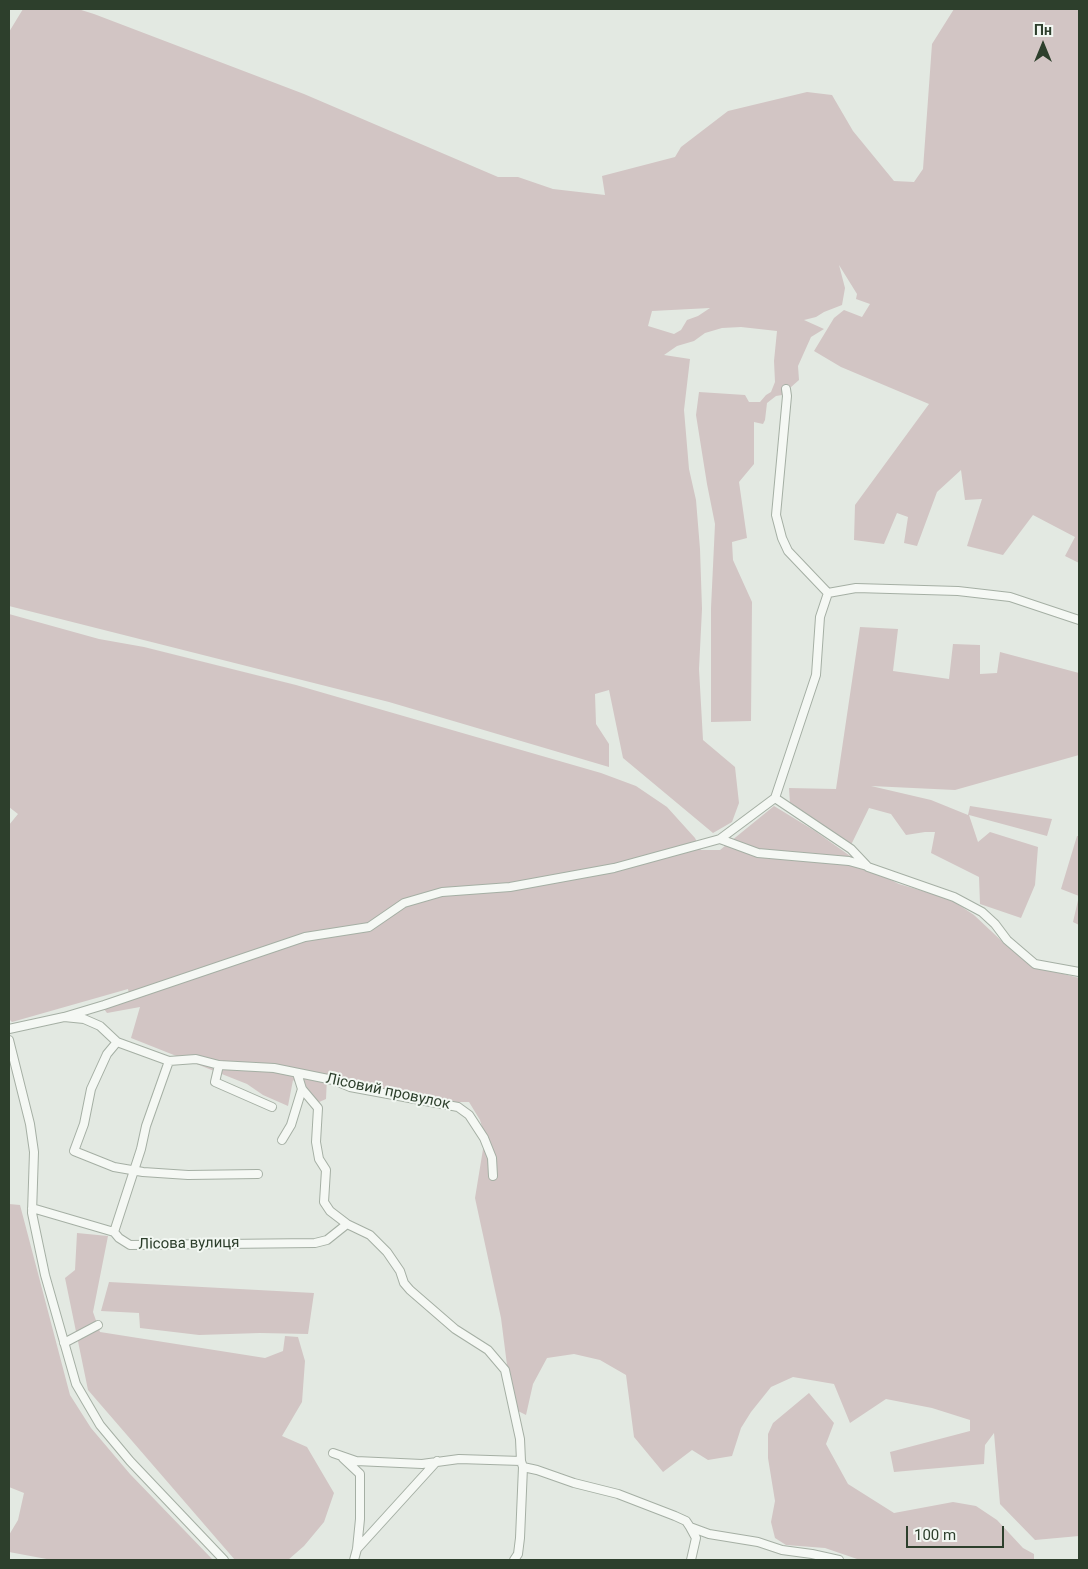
<!DOCTYPE html>
<meta charset="utf-8">
<style>
body{margin:0}
#map{position:relative;width:1088px;height:1569px;overflow:hidden;background:#e3e9e2;font-family:Roboto,sans-serif}
canvas{display:block}
.frame{position:absolute;inset:0;border:10px solid #2d3f2c;pointer-events:none}
.north{position:absolute;left:1018px;top:20px;width:50px;height:50px;-webkit-text-stroke:4px #f2f7f2;paint-order:stroke;rotate:0deg;font-size:14px;font-weight:700;line-height:20px;text-align:center;color:#2d3f2c}
.north::after{content:'';display:block;margin:auto;width:18px;height:22px;background:#2d3f2c;clip-path:polygon(50% 0,100% 100%,50% 72%,0 100%)}
.scale{position:absolute;left:906px;top:1526px;width:98px;height:22px;box-sizing:border-box;border:2px solid #2d3f2c;border-top:0;padding-left:6px;font-size:15px;line-height:18px;white-space:nowrap;color:#2d3f2c;-webkit-text-stroke:4px #f2f7f2;paint-order:stroke}
</style>
<div id="map">
<canvas width="1088" height="1569"></canvas>
<div class="frame"></div>
<div class="north">Пн</div>
<div class="scale">100 m</div>
</div>
<script>
const ctx = document.querySelector('canvas').getContext('2d');
ctx.lineJoin = 'round';
function paint(path, color) {
  ctx.fillStyle = color;
  ctx.fill(path, 'evenodd');
}
function shape(rows) {
  const path = new Path2D();
  for (const r of rows) {
    path.moveTo(r[0], r[1]);
    for (let i = 2; i < r.length; i += 2) path.lineTo(r[i], r[i + 1]);
  }
  return path;
}
function stroke(path, color, width, dash) {
  ctx.strokeStyle = color;
  ctx.lineWidth = width;
  ctx.lineCap = dash ? 'butt' : 'round';
  ctx.setLineDash(dash || []);
  ctx.stroke(path);
}
function label(font, color, halo, rows, align = 'center') {
  ctx.font = font + ' Roboto,sans-serif';
  ctx.lineWidth = 4;
  ctx.setLineDash([]);
  ctx.textBaseline = 'middle';
  ctx.strokeStyle = halo;
  ctx.fillStyle = color;
  for (const [text, x, y, turn = 0] of rows) {
    ctx.save();
    ctx.translate(x, y);
    ctx.rotate((+turn || 0) * Math.PI / 180);
    ctx.textAlign = isNaN(turn) ? turn : align;
    if (halo) ctx.strokeText(text, 0, 0);
    ctx.fillText(text, 0, 0);
    ctx.restore();
  }
}
paint(shape([
 [23,9,78,9,94,14,304,94,498,177,518,177,553,189,605,195,602,176,675,157,681,147,728,111,807,92,832,95,853,131,894,181,914,182,923,169,932,44,954,9,1079,9,1079,563,1065,556,1075,537,1033,515,1003,555,967,546,982,499,965,500,961,470,937,492,917,546,904,543,908,517,897,513,884,544,854,540,855,505,929,404,841,367,814,351,834,318,844,310,862,317,870,304,856,299,857,294,839,265,845,288,842,305,824,312,816,317,804,320,824,329,811,337,798,366,799,380,782,395,776,396,767,403,765,420,763,424,754,422,754,464,739,482,747,538,732,542,733,560,752,602,751,721,711,722,711,608,715,524,707,484,696,415,699,392,745,395,749,402,760,402,766,395,771,392,775,382,774,361,777,331,741,327,722,328,705,333,694,341,677,346,664,355,690,359,684,410,689,469,696,500,700,549,702,609,699,669,703,740,735,767,739,803,732,822,713,833,623,758,609,690,595,694,596,724,609,744,609,767,389,702,9,606,9,32],
 [710,308,698,316,687,320,681,330,674,334,648,326,652,311],
 [9,614,99,639,144,647,296,685,601,773,636,786,667,807,695,838,701,850,720,850,774,806,815,831,867,868,899,884,950,899,974,915,1007,946,1033,966,1079,978,1079,1536,1035,1540,1000,1504,994,1433,985,1445,984,1464,894,1472,890,1452,970,1431,970,1420,932,1408,886,1399,850,1423,834,1384,793,1377,771,1387,751,1412,741,1428,732,1456,708,1460,692,1450,663,1472,634,1437,626,1375,600,1360,574,1354,547,1358,533,1384,526,1415,518,1411,507,1365,501,1318,475,1198,485,1137,480,1120,469,1102,456,1102,327,1077,326,1099,317,1103,293,1080,288,1106,263,1095,247,1084,131,1038,140,1007,107,1013,104,1009,130,999,128,989,12,1022,9,1019,9,825,18,814,9,807],
 [860,627,898,629,893,671,949,679,953,644,980,645,980,674,997,673,1000,652,1079,673,1079,755,955,790,871,786,931,800,968,815,970,806,1052,819,1047,836,969,815,978,842,990,832,1038,847,1035,885,1021,918,980,904,979,877,931,853,935,832,925,832,906,835,891,814,869,808,851,845,790,804,789,788,836,789],
 [1077,836,1079,836,1079,925,1073,922,1079,896,1061,889],
 [9,1204,20,1205,70,1395,91,1428,130,1474,213,1560,52,1560,9,1552,9,1535,18,1520,24,1493,9,1487],
 [77,1233,108,1236,93,1312,100,1332,265,1358,283,1351,285,1336,298,1337,305,1361,302,1402,282,1436,307,1447,334,1493,324,1522,304,1546,288,1560,235,1560,88,1390,65,1278,75,1270],
 [109,1282,314,1293,308,1334,260,1333,199,1335,140,1328,139,1313,101,1311],
 [809,1393,834,1423,826,1444,848,1484,894,1513,953,1502,976,1506,997,1520,1023,1548,1034,1554,1034,1560,860,1560,825,1548,786,1545,775,1538,771,1522,775,1501,768,1458,768,1434,773,1423]
]), '#d2c5c4');
const street = shape([
 [786,389,787,396,776,515,782,538,788,551,828,593],
 [775,798,816,675,820,617,828,593,856,588,958,591,1010,597,1079,620],
 [775,798,851,849,868,867,954,897,982,912,995,924,1007,940,1035,964,1079,972],
 [720,839,758,853,849,861,867,866],
 [64,1017,104,1005,305,937,369,927,404,903,442,892,510,887,614,868,720,839,775,798],
 [9,1029,64,1017,84,1019,100,1026,117,1042,169,1061,196,1059,219,1065,215,1082,272,1107],
 [9,1040,30,1124,34,1152,32,1213,45,1275,76,1384,100,1425,130,1461,224,1560],
 [117,1042,107,1054,91,1089,84,1124,74,1151,114,1167,143,1172,188,1175,258,1174],
 [169,1061,146,1126,141,1149,114,1232,119,1238,130,1245,315,1243,327,1240,347,1224],
 [219,1065,274,1068,333,1080,350,1087,458,1107,469,1115,484,1138,492,1158,493,1176],
 [297,1073,302,1089,318,1108,316,1142,319,1159,326,1170,324,1202,330,1211,347,1224,370,1235,387,1252,400,1271,404,1283,410,1290,455,1329,488,1350,505,1370,520,1439,521,1461],
 [282,1140,291,1125,302,1089],
 [32,1208,114,1232],
 [64,1343,98,1325],
 [333,1453,356,1461,422,1464,459,1459,521,1461,523,1467,537,1470,574,1483,618,1494,675,1516,686,1521,690,1527,709,1534,758,1542,782,1550,812,1554,839,1560],
 [343,1458,360,1474,360,1519,357,1549,354,1560],
 [690,1527,696,1538,691,1560],
 [357,1549,437,1461],
 [514,1560,518,1554,520,1538,523,1467]
]);
stroke(street, '#a5afa4', 10);
stroke(street, '#f5f8f4', 8);
label('15px', '#2d3f2c', '#f2f7f2', [
 ["Лісовий провулок",388,1092,12],
 ["Лісова вулиця",189,1244,-1]
]);
</script>
